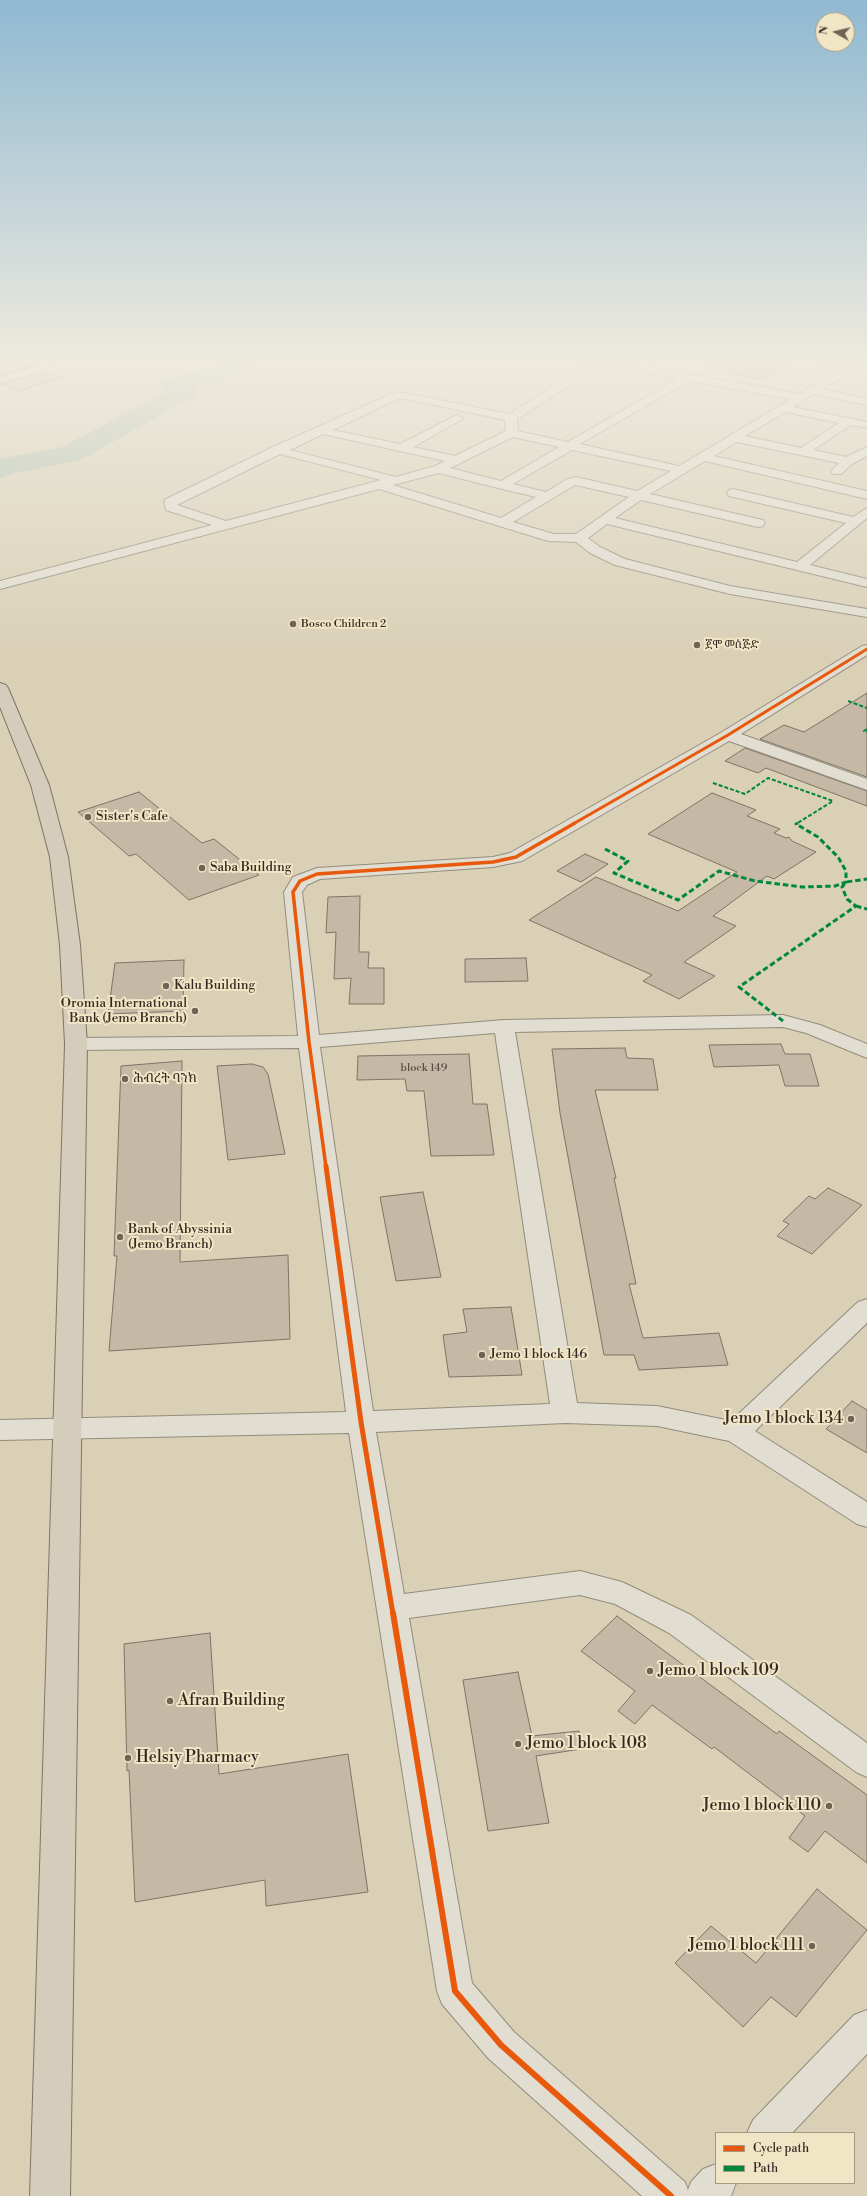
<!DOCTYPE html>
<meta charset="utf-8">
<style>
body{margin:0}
#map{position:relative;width:867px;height:2196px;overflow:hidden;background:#d9d0b6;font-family:"Libre Bodoni",serif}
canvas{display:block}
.legend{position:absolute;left:715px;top:2132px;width:140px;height:52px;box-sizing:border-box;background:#f0e6c6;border:1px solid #a69a85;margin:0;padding:5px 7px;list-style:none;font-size:12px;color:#362923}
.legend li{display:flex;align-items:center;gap:8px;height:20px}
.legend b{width:20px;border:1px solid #a69a85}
.north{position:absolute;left:815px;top:12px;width:40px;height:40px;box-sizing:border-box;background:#f0e6c6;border:1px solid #a69a85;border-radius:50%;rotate:278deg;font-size:11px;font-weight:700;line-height:16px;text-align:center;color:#362923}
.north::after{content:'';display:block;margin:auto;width:14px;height:18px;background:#6f6356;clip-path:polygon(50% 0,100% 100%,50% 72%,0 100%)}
</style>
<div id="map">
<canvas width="867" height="2196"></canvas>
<ul class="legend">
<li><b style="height:5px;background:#e8590c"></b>Cycle path</li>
<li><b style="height:5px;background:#00873e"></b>Path</li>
</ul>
<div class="north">N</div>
</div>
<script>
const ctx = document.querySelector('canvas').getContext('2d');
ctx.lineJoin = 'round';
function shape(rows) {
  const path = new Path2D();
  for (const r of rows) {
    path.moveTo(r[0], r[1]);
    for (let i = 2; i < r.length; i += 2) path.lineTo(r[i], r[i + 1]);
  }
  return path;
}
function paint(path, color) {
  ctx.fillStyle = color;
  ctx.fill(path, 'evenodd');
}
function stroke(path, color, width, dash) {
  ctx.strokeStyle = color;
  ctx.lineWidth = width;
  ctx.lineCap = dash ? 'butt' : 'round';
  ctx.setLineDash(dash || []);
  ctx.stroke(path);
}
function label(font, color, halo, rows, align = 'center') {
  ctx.font = font + ' "Libre Bodoni","Noto Serif Ethiopic",serif';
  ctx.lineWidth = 4;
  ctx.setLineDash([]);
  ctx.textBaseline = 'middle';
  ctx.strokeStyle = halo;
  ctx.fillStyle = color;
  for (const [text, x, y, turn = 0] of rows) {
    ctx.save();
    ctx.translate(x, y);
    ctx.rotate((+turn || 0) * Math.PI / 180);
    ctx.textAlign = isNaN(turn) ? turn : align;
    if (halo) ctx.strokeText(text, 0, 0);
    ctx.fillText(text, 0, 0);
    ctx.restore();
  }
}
paint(shape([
 [222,358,256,358,252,363,245,365,247,369,244,374,195,386,198,391,195,396,80,460,15,473,0,478,0,459,62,447,166,392,159,385,162,380,221,365,219,362,222,358]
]), '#acc0b0');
const building = shape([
 [0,358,4,358,30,367,0,375,0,358],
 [709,358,796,358,763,380,708,369,709,358],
 [45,372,62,377,20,391,0,384,45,372],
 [867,693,867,777,760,739,784,725,804,732,867,693],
 [745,748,867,791,867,806,766,768,758,773,725,761,745,748],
 [139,792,202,843,214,839,259,875,189,900,136,854,129,856,78,812,139,792],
 [712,793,756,810,747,816,780,829,774,833,786,838,789,837,792,841,816,852,774,879,767,876,713,916,736,926,684,962,715,976,679,999,643,981,652,975,529,920,596,877,678,911,737,872,648,834,712,793],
 [585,854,608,864,581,882,557,871,585,854],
 [360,896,359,952,369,952,368,968,384,968,384,1004,349,1004,351,978,334,979,336,932,326,933,328,897,360,896],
 [526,958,528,981,465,982,465,959,526,958],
 [184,960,183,1011,108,1014,115,963,184,960],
 [781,1044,785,1054,810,1054,819,1086,785,1086,779,1065,714,1067,709,1045,781,1044],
 [625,1048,627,1058,653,1059,658,1090,595,1090,616,1178,614,1178,636,1284,629,1284,643,1338,719,1333,728,1365,639,1370,634,1355,604,1355,560,1113,552,1049,625,1048],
 [469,1054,473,1104,487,1104,494,1155,431,1156,424,1091,407,1091,405,1079,357,1080,358,1056,469,1054],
 [182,1061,180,1262,288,1255,290,1339,109,1351,117,1256,114,1256,121,1066,182,1061],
 [252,1064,263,1067,268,1074,285,1154,228,1160,217,1066,252,1064],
 [828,1188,862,1205,812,1254,777,1236,789,1224,783,1221,809,1196,815,1199,828,1188],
 [423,1192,441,1277,396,1281,380,1197,423,1192],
 [511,1307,522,1375,449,1377,443,1335,467,1332,463,1309,511,1307],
 [852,1401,867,1410,867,1453,826,1429,852,1401],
 [617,1616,777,1734,779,1731,867,1795,867,1863,825,1831,808,1852,789,1838,805,1816,714,1747,712,1749,652,1705,635,1724,618,1711,635,1691,581,1651,617,1616],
 [210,1633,219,1774,348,1754,368,1892,266,1906,265,1880,135,1902,129,1770,127,1771,124,1644,210,1633],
 [518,1672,532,1736,579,1731,581,1749,536,1756,549,1823,488,1831,463,1680,518,1672],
 [817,1889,867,1930,796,2017,771,1997,743,2027,675,1963,711,1926,756,1963,817,1889]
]);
paint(building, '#c5b8a4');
stroke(building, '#7c7568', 1);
const minor = shape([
 [577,358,600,358,799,394,844,367,810,360,809,358,829,358,852,362,860,358,867,358,867,362,823,389,867,399,867,405,814,394,793,407,867,422,867,428,851,425,813,450,846,457,867,447,867,456,852,464,841,474,833,474,831,471,839,463,737,442,714,456,867,491,867,499,705,461,650,494,763,520,765,523,763,526,758,527,641,500,615,518,797,562,846,523,729,496,727,493,729,490,733,489,853,517,867,508,867,518,810,565,867,579,867,587,607,524,588,538,600,547,625,559,730,586,867,609,867,617,730,594,615,565,590,553,576,542,548,541,379,489,0,589,0,581,212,525,166,510,164,502,166,499,273,447,391,394,405,393,509,414,590,363,578,360,577,358],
 [601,365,677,379,568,442,518,431,517,419,601,365],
 [689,381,791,399,679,466,580,444,689,381],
 [397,399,405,399,505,420,506,431,455,456,413,447,461,420,463,418,457,415,400,444,333,430,397,399],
 [785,412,839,423,801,448,745,436,785,412],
 [323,434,445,461,435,466,396,477,290,450,323,434],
 [513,437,559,447,501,481,450,468,513,437],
 [572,450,671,471,637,491,576,477,567,479,546,492,513,484,572,450],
 [280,454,381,480,226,521,177,505,280,454],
 [439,473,498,488,536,497,501,518,393,485,439,473],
 [575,485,629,497,576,534,554,534,513,522,575,485],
 [51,362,56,365,55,367,0,383,0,377,51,362],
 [867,645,867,655,741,734,867,779,867,790,729,741,522,861,493,867,320,879,307,885,302,892,319,1035,504,1020,783,1015,820,1025,867,1044,867,1058,806,1033,783,1027,515,1032,577,1403,657,1406,731,1421,858,1302,867,1299,867,1323,755,1431,867,1502,867,1527,857,1524,729,1441,657,1426,565,1423,376,1432,404,1594,580,1571,622,1582,691,1615,867,1743,867,1777,856,1772,669,1633,615,1604,580,1595,409,1618,472,1983,514,2032,685,2182,688,2190,691,2182,703,2169,716,2164,716,2183,736,2183,731,2196,642,2196,488,2058,442,2004,437,1991,349,1433,0,1440,0,1420,346,1412,299,1048,76,1050,69,1048,65,1044,69,1040,76,1038,298,1036,284,892,293,877,317,868,493,857,510,853,722,732,862,646,867,645],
 [495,1033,550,1404,373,1411,320,1047,495,1033],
 [867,2010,867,2054,792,2133,747,2133,753,2120,854,2015,867,2010]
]);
const primary = shape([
 [0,683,6,685,8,688,49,785,68,857,80,945,87,1044,70,2196,30,2196,65,1044,60,945,50,857,31,785,0,707,0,683]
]);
stroke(minor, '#928c7d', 2);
stroke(primary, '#7c7568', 2);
paint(minor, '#e1ddd0');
paint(primary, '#d5cdbb');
stroke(shape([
 [848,701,867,708],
 [867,729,864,731,867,732],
 [713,783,745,794,768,778,833,801,796,824]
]), '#00873e', 2, [4, 2]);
stroke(shape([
 [605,849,628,861,614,873,678,900,719,871,755,881,802,887,835,886,846,882,846,871,838,857,818,837,796,824,798,823],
 [856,906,867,909],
 [783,1021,739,987,856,906,847,899,842,887,846,882,867,879]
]), '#00873e', 3, [5.5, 3]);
stroke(shape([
 [573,824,728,735,867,649]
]), '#e8590c', 3);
stroke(shape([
 [326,1167,309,1042,293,892,300,881,317,874,493,862,516,857,575,823]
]), '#e8590c', 3.5);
stroke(shape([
 [326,1166,361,1422,393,1614]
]), '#e8590c', 5);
stroke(shape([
 [393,1613,455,1991,501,2045,671,2196]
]), '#e8590c', 6);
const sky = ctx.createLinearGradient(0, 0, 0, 665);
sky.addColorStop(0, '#90b9d2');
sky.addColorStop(0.54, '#eeeade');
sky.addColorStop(1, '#eeeade00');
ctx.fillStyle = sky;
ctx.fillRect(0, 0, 867, 665);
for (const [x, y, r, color] of [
 [293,624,4,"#6f6356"],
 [697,645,4,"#6f6356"],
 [88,817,4,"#6f6356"],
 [202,868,4,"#6f6356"],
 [166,986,4,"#6f6356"],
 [195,1011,4,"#6f6356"],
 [125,1079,4,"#6f6356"],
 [120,1237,4,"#6f6356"],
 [482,1355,4,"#6f6356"],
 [851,1419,4,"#6f6356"],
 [650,1671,4,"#6f6356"],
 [170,1701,4,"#6f6356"],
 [518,1744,4,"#6f6356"],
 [128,1758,4,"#6f6356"],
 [829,1806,4,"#6f6356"],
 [812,1946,4,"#6f6356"]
]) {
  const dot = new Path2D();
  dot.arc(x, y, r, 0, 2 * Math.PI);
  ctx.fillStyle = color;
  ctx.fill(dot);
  stroke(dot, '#f0e6c6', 1.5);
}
label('11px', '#362923', '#f0e6c6', [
 ["Bosco Children 2",301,624],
 ["ጀሞ መስጅድ",705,645]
], 'left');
label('11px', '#5b4e44', null, [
 ["block 149",424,1068]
]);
label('13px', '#362923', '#f0e6c6', [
 ["Sister's Cafe",96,817],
 ["Saba Building",210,868],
 ["Kalu Building",174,986],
 ["Oromia International",187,1004,"right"],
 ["Bank (Jemo Branch)",187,1019,"right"],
 ["ሕብረት ባንክ",133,1079],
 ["Bank of Abyssinia",128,1230],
 ["(Jemo Branch)",128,1245],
 ["Jemo 1 block 146",490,1355]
], 'left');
label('16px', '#362923', '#f0e6c6', [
 ["Jemo 1 block 134",843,1419,"right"],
 ["Jemo 1 block 109",658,1671],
 ["Afran Building",178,1701],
 ["Jemo 1 block 108",526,1744],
 ["Helsiy Pharmacy",136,1758],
 ["Jemo 1 block 110",821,1806,"right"],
 ["Jemo 1 block 111",804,1946,"right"]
], 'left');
</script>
